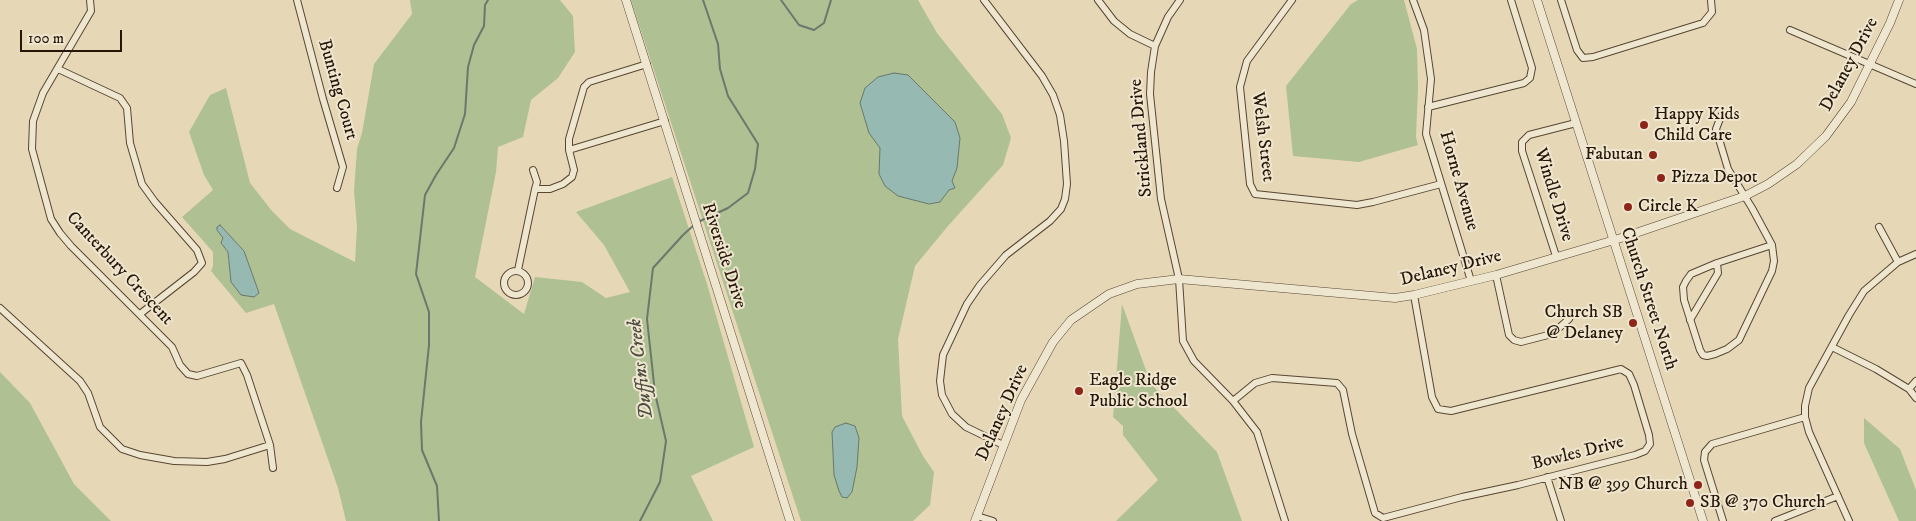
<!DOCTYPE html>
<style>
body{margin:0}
#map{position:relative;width:1916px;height:521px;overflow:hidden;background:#e6d8b7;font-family:"IM FELL DW Pica",serif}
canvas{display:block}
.scale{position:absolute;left:20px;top:30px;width:102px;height:22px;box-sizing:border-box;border:2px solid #271606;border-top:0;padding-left:6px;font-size:15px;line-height:18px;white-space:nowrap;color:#271606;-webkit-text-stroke:4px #efe6d0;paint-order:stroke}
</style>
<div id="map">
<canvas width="1916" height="521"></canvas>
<div class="scale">100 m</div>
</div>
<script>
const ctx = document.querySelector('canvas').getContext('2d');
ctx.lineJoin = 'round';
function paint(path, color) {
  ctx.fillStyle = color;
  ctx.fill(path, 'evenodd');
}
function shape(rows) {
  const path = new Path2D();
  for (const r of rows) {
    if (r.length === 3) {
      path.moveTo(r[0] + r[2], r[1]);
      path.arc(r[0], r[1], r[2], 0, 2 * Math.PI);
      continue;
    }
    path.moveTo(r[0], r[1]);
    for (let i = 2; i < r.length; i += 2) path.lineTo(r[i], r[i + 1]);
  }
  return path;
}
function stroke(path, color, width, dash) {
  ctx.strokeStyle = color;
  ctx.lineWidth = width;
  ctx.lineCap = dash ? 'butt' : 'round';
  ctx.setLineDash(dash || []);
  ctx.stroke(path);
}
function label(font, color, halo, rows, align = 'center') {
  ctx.font = font + ' "IM FELL DW Pica",serif';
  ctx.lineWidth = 4;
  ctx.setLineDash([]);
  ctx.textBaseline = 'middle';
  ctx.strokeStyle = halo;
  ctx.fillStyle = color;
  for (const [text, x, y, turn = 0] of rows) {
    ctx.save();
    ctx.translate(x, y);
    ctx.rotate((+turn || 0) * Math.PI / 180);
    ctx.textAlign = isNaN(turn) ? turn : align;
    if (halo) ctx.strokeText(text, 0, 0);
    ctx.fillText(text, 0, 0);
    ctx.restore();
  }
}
paint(shape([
 [410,0,560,0,573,16,575,52,558,78,531,100,523,137,498,147,496,172,475,277,524,314,535,277,582,282,606,298,630,292,604,245,576,212,672,177,707,284,754,447,691,476,713,521,346,521,338,488,274,304,246,313,211,271,213,266,213,252,182,217,213,190,204,175,189,132,210,95,226,88,250,183,272,211,290,229,355,262,357,227,354,191,357,149,362,133,374,64,412,14],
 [220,225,244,251,259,293,228,261,228,252,221,243,223,238],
 [631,0,918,0,937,33,1002,114,1011,138,1003,165,948,226,915,266,898,339,902,416,923,456,934,472,930,505,913,521,801,521],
 [1358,0,1404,0,1417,49,1418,88,1416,137,1418,145,1359,162,1293,156,1286,86,1351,4],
 [1122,304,1151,384,1217,452,1242,521,1116,521,1158,480,1123,435,1123,426,1113,417],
 [0,372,30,403,74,484,111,521,0,521],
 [1864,418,1900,449,1916,490,1916,521,1899,521,1864,443]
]), '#afc093');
const water = shape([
 [894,73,908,75,955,122,960,138,957,168,952,181,955,188,949,190,940,202,929,204,898,196,885,186,879,174,880,148,869,133,860,103,865,88,878,77,894,73],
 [220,225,244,251,259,293,254,297,241,295,231,282,228,252,221,243,223,238,217,230,217,227,220,225],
 [846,423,855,426,859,438,857,467,852,492,847,498,842,497,839,491,834,475,832,432,835,427,846,423]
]);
paint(water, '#96b9b1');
stroke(water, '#6a786d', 1);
stroke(shape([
 [781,0,799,25,814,30,824,23,831,0],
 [698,222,728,208,748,193,755,169,758,144,728,96,720,69,718,44,703,0],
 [439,521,437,486,422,450,421,422,429,345,429,312,416,274,425,195,436,175,454,148,465,114,468,67,474,45,484,26,485,5,488,0],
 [640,521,660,482,666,441,655,393,647,319,653,268,683,235,694,225]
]), '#6a786d', 2);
const minor = shape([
 [90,0,91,11,43,93,33,121,32,149,51,219,60,233,71,246,172,347,180,365,188,374,197,376,241,363,247,375,270,445,273,468],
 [297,0,323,99,343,167,337,188],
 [984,0,1042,76,1053,95,1060,115,1064,141,1067,184,1065,199,1061,209,1050,221,1006,255,980,285,967,304,943,355,940,381,942,395,952,414,966,427,1003,445],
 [1098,0,1114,21,1130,34,1155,46],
 [1180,0,1168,17,1155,46,1151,72,1150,94,1161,199,1179,279,1183,341,1194,361,1233,401,1257,432,1285,521],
 [1292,0,1247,61,1240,87,1250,184,1255,194,1357,205,1373,202,1441,184],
 [1413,0,1424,30,1431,79,1426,134,1471,281],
 [1561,0,1577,50,1583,58,1593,57,1703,23,1712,12,1711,0],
 [1790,30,1916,84],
 [58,69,120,98,127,108,130,143,142,184,155,202,197,250,202,263,194,272,140,314],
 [1428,107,1524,83,1530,78,1532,68,1511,0],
 [1721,116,1716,129,1728,169,1752,208,1772,245,1774,261,1772,271,1739,340,1727,349,1715,354,1707,356,1703,355,1700,350,1684,300,1683,287,1686,281,1691,274,1717,263,1772,245],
 [569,150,665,121],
 [533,170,537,182,535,189],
 [1879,227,1898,262],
 [1556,256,1522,151,1522,142,1529,135,1576,123],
 [518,270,535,189,550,189,563,184,572,177,574,170,569,150,569,139,584,87,589,82,647,64],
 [516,283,12],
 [1496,275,1509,335,1514,340,1521,342,1552,334,1569,319],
 [0,308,80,381,88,393,100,427,122,449,140,455,174,461,207,462,225,459,270,445],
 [1690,320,1718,273,1717,263],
 [1832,347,1876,369,1909,389,1916,398],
 [1909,389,1916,381],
 [1233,401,1255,383,1272,378,1337,383,1343,390,1352,434,1375,513,1383,518,1462,497,1518,485,1635,455,1645,451,1650,444,1649,435,1634,385,1629,374,1621,369,1451,411,1438,409,1432,397,1414,295],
 [1547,477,1561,521],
 [977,516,993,521],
 [1723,521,1704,460,1705,452,1712,444,1805,417],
 [1775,521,1838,496],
 [1849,521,1809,432,1805,417,1805,406,1809,388,1849,315,1864,291,1898,262,1916,254]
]);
const tertiary = shape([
 [626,0,790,521],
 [1537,0,1703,521],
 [975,521,1021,400,1053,342,1071,320,1109,294,1137,284,1179,279,1395,298,1414,295,1496,275,1621,238,1745,196,1768,184,1797,164,1826,136,1851,102,1890,23,1899,0]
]);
stroke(minor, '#574632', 8);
stroke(tertiary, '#574632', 9);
stroke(minor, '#efe6d0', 6);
stroke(tertiary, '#efe6d0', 8);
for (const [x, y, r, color] of [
 [1644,125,5,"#8f2418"],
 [1653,155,5,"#8f2418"],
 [1661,178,5,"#8f2418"],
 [1628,207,5,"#8f2418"],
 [1633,323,5,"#8f2418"],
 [1079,391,5,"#8f2418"],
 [1698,485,5,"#8f2418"],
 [1690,503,5,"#8f2418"]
]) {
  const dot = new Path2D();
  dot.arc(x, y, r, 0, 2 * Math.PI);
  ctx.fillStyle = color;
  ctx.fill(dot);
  stroke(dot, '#efe6d0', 2);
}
label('18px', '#271606', '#efe6d0', [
 ["Delaney Drive",1850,65,-62],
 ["Bunting Court",337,90,74],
 ["Welsh Street",1262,137,83],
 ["Strickland Drive",1142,138,-95],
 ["Horne Avenue",1458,181,74],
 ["Windle Drive",1553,195,73],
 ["Riverside Drive",723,256,72],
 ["Canterbury Crescent",119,269,47],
 ["Delaney Drive",1451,269,-14],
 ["Church Street North",1648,299,72],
 ["Delaney Drive",1003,413,-66],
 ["Bowles Drive",1578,454,-14]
]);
label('18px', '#271606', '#efe6d0', [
 ["Happy Kids",1654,115],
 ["Child Care",1654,136],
 ["Fabutan",1643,155,"right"],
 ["Pizza Depot",1671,178],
 ["Circle K",1638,207],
 ["Church SB",1623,313,"right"],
 ["@ Delaney",1623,334,"right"],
 ["Eagle Ridge",1089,381],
 ["Public School",1089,402],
 ["NB @ 399 Church",1688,485,"right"],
 ["SB @ 370 Church",1700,503]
], 'left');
label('italic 19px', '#4e4f42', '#efe6d0', [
 ["Duffins Creek",642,369,-97]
]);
</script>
